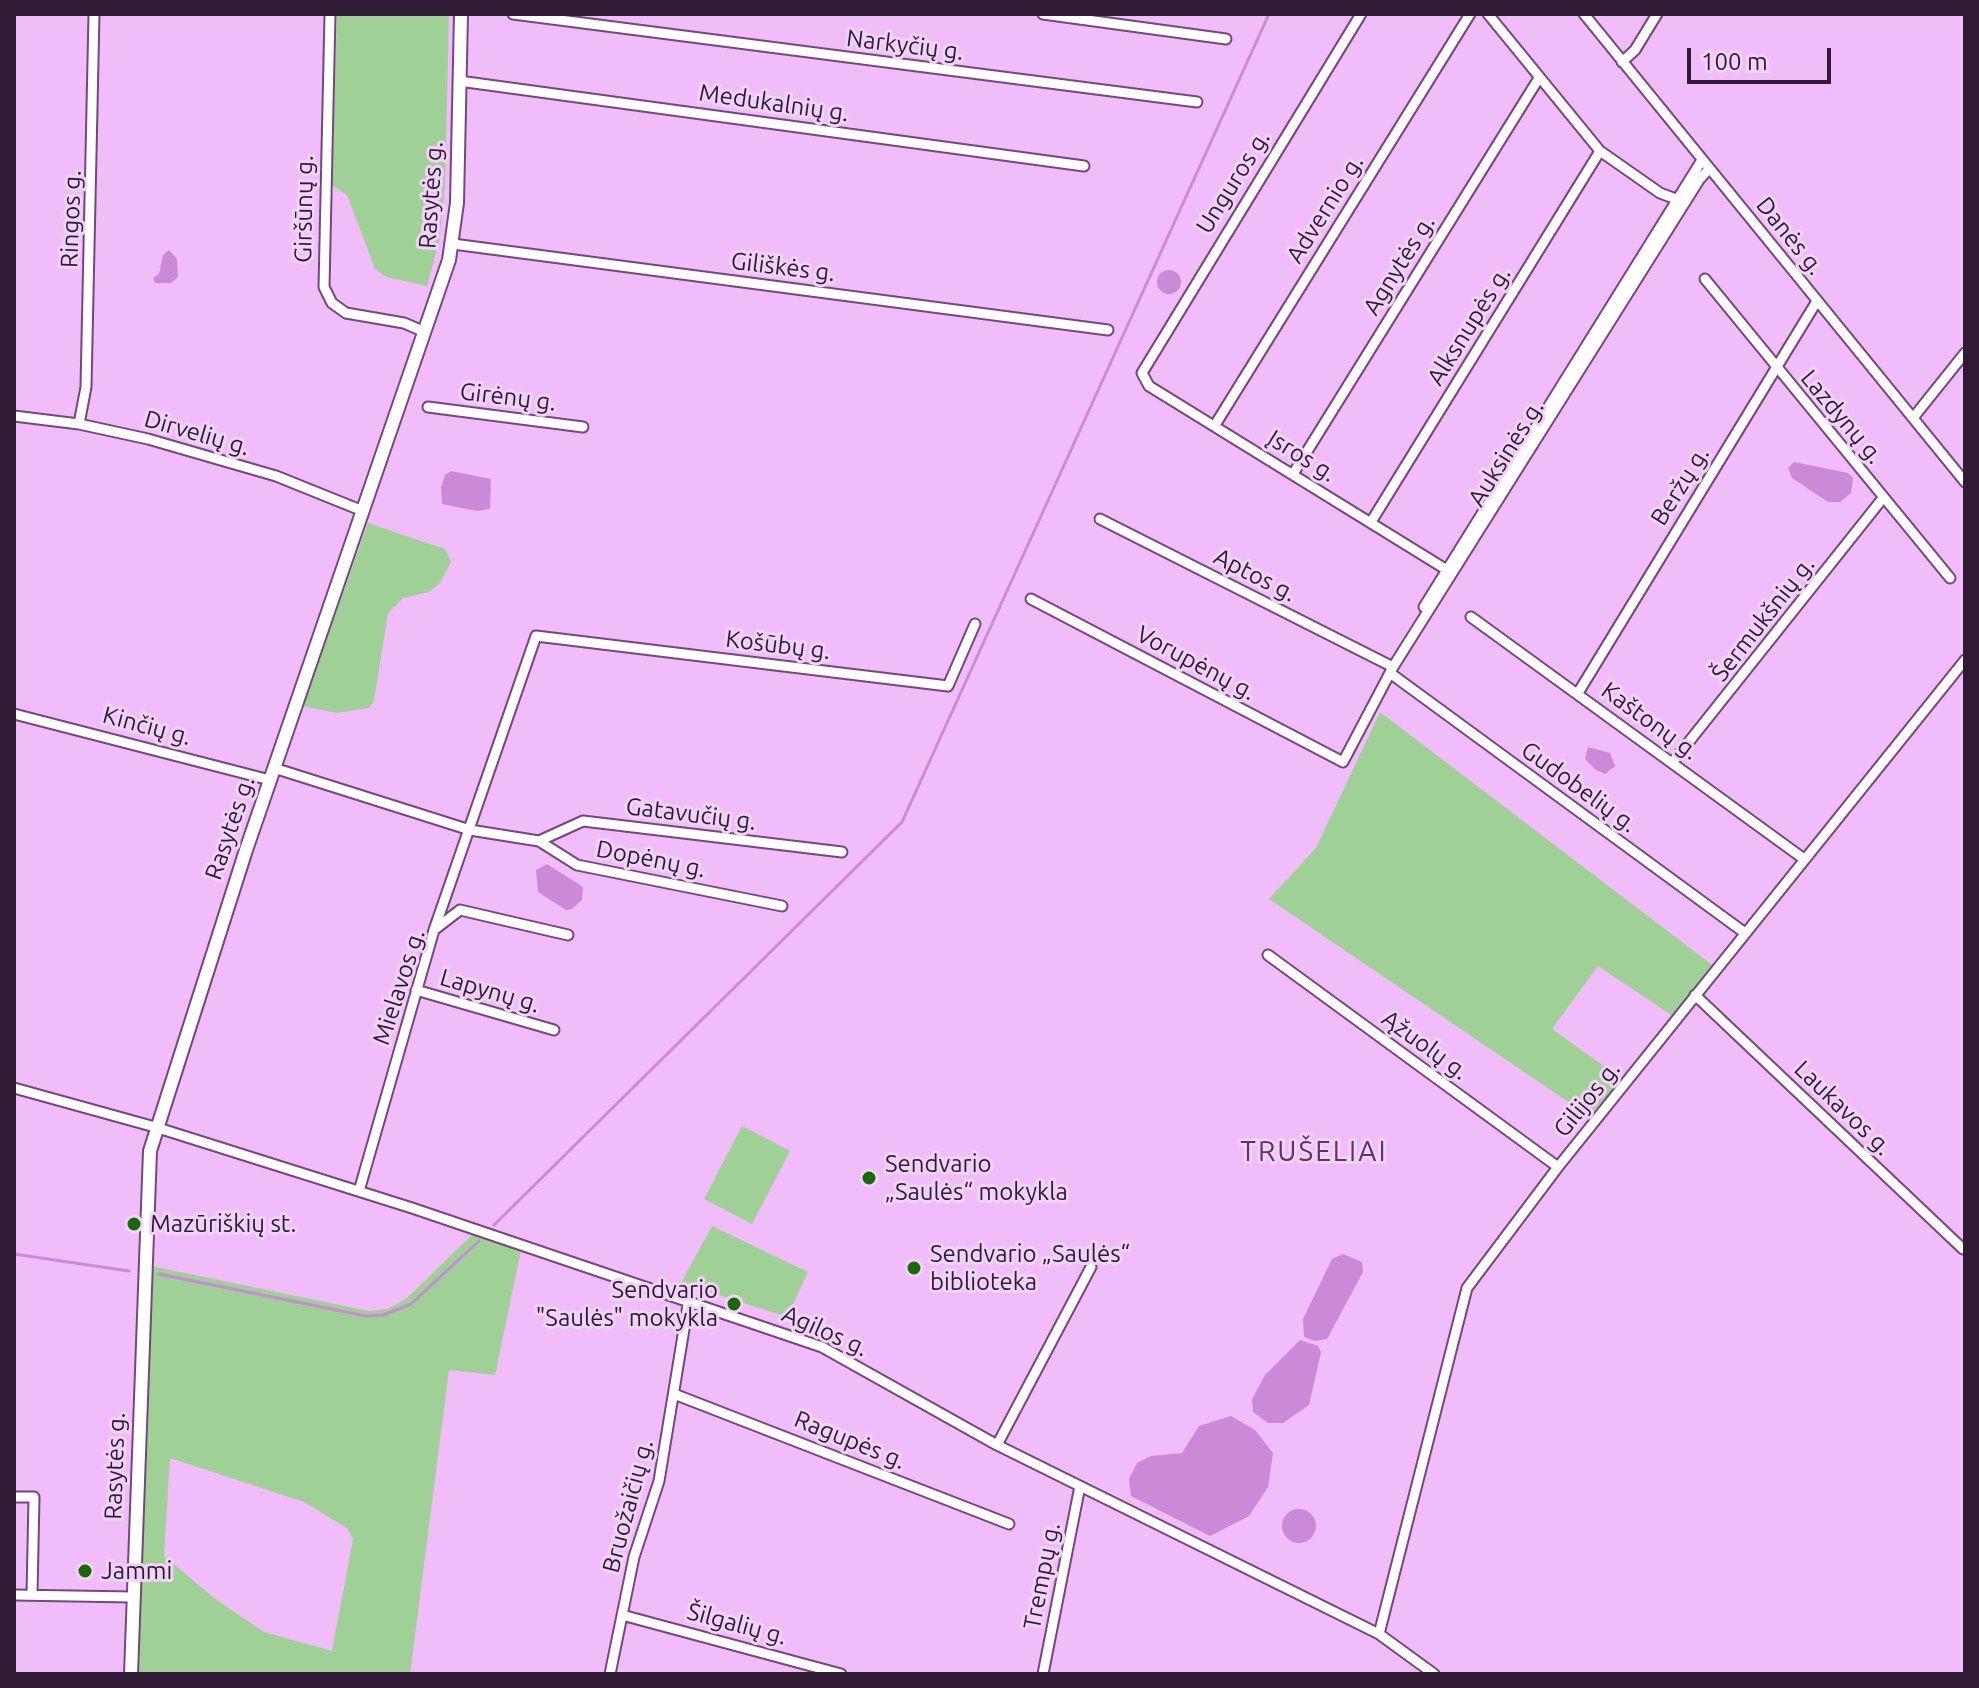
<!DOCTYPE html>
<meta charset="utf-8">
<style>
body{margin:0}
#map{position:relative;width:1979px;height:1688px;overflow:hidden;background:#f0bcfa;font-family:Ubuntu,sans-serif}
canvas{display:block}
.frame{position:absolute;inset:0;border:16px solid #2f1c34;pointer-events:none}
.scale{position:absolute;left:1687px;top:48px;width:144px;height:36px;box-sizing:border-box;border:4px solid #2f1c34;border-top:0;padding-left:10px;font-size:24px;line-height:28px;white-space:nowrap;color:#2f1c34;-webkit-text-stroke:6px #f1d2f8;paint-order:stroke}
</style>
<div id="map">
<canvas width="1979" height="1688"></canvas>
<div class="frame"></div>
<div class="scale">100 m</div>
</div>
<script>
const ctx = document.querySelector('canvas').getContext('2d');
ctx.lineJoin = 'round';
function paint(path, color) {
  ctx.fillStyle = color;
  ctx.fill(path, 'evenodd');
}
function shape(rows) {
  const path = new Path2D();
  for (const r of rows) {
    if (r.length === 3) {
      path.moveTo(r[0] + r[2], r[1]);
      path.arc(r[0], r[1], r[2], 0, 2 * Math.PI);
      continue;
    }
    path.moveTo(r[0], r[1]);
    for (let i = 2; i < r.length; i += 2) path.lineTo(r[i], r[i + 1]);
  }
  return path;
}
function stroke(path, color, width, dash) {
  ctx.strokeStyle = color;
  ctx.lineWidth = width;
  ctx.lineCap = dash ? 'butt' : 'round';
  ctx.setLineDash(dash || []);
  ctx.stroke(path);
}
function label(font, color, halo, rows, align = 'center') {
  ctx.font = font + ' Ubuntu,sans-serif';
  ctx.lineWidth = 6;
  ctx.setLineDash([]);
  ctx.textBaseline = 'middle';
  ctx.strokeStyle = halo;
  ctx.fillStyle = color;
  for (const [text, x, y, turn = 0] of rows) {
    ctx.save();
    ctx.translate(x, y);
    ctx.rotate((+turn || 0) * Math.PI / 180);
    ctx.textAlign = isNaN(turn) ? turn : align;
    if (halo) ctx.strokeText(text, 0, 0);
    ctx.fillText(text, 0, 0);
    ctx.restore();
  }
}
paint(shape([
 [337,14,449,14,445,185,439,242,427,286,386,277,375,269,347,195,332,185],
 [368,523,445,549,451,562,440,583,429,592,403,598,388,613,374,701,369,708,336,713,303,706],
 [1380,712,1712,965,1673,1016,1598,966,1552,1029,1622,1079,1589,1116,1269,899,1316,848],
 [742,1126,790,1151,752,1224,704,1199],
 [712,1226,808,1272,787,1317,681,1283],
 [473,1234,521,1250,495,1375,449,1370,410,1674,138,1674,146,1265,369,1311,387,1309,406,1299],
 [170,1458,304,1502,347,1528,353,1539,332,1651,264,1632,214,1598,164,1556]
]), '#9fd096');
paint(shape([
 [169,250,177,259,178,277,171,283,155,283,153,278,159,274,163,255],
 [1169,282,12],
 [1794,462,1848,473,1853,478,1851,493,1840,502,1828,502,1792,478,1788,468],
 [451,471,491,479,490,509,477,511,442,504,441,487,445,475],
 [1588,747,1610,753,1615,766,1605,774,1596,770,1585,759],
 [547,864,583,887,582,900,572,909,566,910,538,892,536,870],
 [1343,1254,1362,1262,1363,1272,1327,1339,1315,1341,1304,1337,1303,1319,1332,1259],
 [1300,1340,1318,1346,1321,1352,1309,1405,1283,1423,1268,1423,1253,1412,1252,1399,1265,1375],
 [1231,1416,1255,1430,1273,1453,1268,1487,1249,1516,1210,1536,1131,1496,1129,1479,1137,1463,1151,1456,1182,1453,1199,1426],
 [1299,1526,17]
]), '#ca8ad7');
stroke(shape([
 [494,1225,902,822,1269,14],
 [14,1254,129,1271],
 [159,1274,366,1316,383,1315,411,1304,479,1241]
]), '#ca8ad7', 3);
const street = shape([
 [330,14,324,287,332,303,346,313,404,323,425,332],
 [513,14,1197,102],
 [1043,14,1226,39],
 [1361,14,1142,373,1149,386,1447,570],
 [1488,14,1600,151,1660,193,1676,199],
 [1584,14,1965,482],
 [1622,62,1635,50,1657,14],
 [459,81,1084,166],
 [453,244,1108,330],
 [1705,279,1950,578],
 [428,407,583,427],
 [14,416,79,424,148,439,276,476,363,511],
 [1913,418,1965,353],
 [79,424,86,387,94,14],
 [1215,425,1470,14],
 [1293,474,1539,78],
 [1100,519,1393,667],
 [1371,522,1600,151],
 [1031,599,1343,762,1393,667,1699,180,1709,169],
 [1424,607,1702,160],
 [1471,617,1804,859],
 [1390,673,1745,933],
 [1578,693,1817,301],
 [14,714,270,780],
 [1672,763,1883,498],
 [274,768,470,830,539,841,577,865,782,906],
 [539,841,583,821,842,852],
 [434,930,536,636,948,686,975,624],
 [1268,955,1558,1167],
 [416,990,554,1030],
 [1695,995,1963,1249],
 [14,1088,155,1127,412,1208,822,1347,997,1445,1379,1634,1434,1674],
 [359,1191,434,930,460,910,568,935],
 [674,1394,1009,1524],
 [997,1445,1091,1267],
 [14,1497,34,1497,32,1595],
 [14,1595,132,1597],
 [622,1615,841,1674],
 [1379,1634,1467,1288,1558,1167,1965,660],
 [610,1674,634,1557,659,1481,689,1299],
 [1043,1674,1080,1486]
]);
const secondary = shape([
 [131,1674,150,1151,246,850,449,260,457,203,461,14]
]);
stroke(street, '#75477e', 13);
stroke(secondary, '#75477e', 16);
stroke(street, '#fff', 9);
stroke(secondary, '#fff', 12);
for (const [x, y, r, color] of [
 [869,1178,8,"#1b6807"],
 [134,1224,8,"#1b6807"],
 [914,1268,8,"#1b6807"],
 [734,1304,8,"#1b6807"],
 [85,1571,8,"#1b6807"]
]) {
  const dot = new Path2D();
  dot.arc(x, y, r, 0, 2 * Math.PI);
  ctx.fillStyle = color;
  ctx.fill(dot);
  stroke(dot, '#f1d2f8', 3);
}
label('24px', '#2f1c34', '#f1d2f8', [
 ["Narkyčių g.",905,45,7],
 ["Medukalnių g.",774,103,8],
 ["Unguros g.",1233,182,-58],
 ["Rasytės g.",431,195,-86],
 ["Giršūnų g.",304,209,-89],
 ["Advernio g.",1325,209,-58],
 ["Ringos g.",71,219,-88],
 ["Danės g.",1790,236,51],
 ["Agnytės g.",1399,265,-58],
 ["Giliškės g.",783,267,7],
 ["Alksnupės g.",1469,326,-58],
 ["Girėnų g.",508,397,7],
 ["Lazdynų g.",1842,417,50],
 ["Dirvelių g.",197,433,16],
 ["Auksinės g.",1506,453,-58],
 ["Įsros g.",1302,456,32],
 ["Beržų g.",1680,486,-58],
 ["Aptos g.",1255,575,27],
 ["Šermukšnių g.",1763,619,-52],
 ["Košūbų g.",778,645,7],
 ["Vorupėnų g.",1196,663,28],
 ["Kaštonų g.",1650,721,36],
 ["Kinčių g.",147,726,15],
 ["Gudobelių g.",1579,787,36],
 ["Gatavučių g.",691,814,7],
 ["Rasytės g.",230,828,-71],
 ["Dopėnų g.",651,859,11],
 ["Mielavos g.",399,987,-72],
 ["Lapynų g.",490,991,16],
 ["Ąžuolų g.",1425,1045,36],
 ["Gilijos g.",1587,1099,-51],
 ["Laukavos g.",1843,1108,44],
 ["Agilos g.",825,1331,24],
 ["Ragupės g.",850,1440,22],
 ["Rasytės g.",115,1466,-88],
 ["Bruožaičių g.",628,1506,-75],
 ["Trempų g.",1042,1576,-79],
 ["Šilgalių g.",737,1624,15]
]);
label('24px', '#2f1c34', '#f1d2f8', [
 ["Sendvario",885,1164],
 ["„Saulės“ mokykla",885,1192],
 ["Mazūriškių st.",150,1224],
 ["Sendvario „Saulės“",930,1254],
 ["biblioteka",930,1282],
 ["Sendvario",718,1290,"right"],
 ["\"Saulės\" mokykla",718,1318,"right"],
 ["Jammi",101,1571]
], 'left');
ctx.letterSpacing = '2px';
label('28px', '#5f3268', '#f1d2f8', [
 ["TRUŠELIAI",1314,1152]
]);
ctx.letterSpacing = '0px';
</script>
